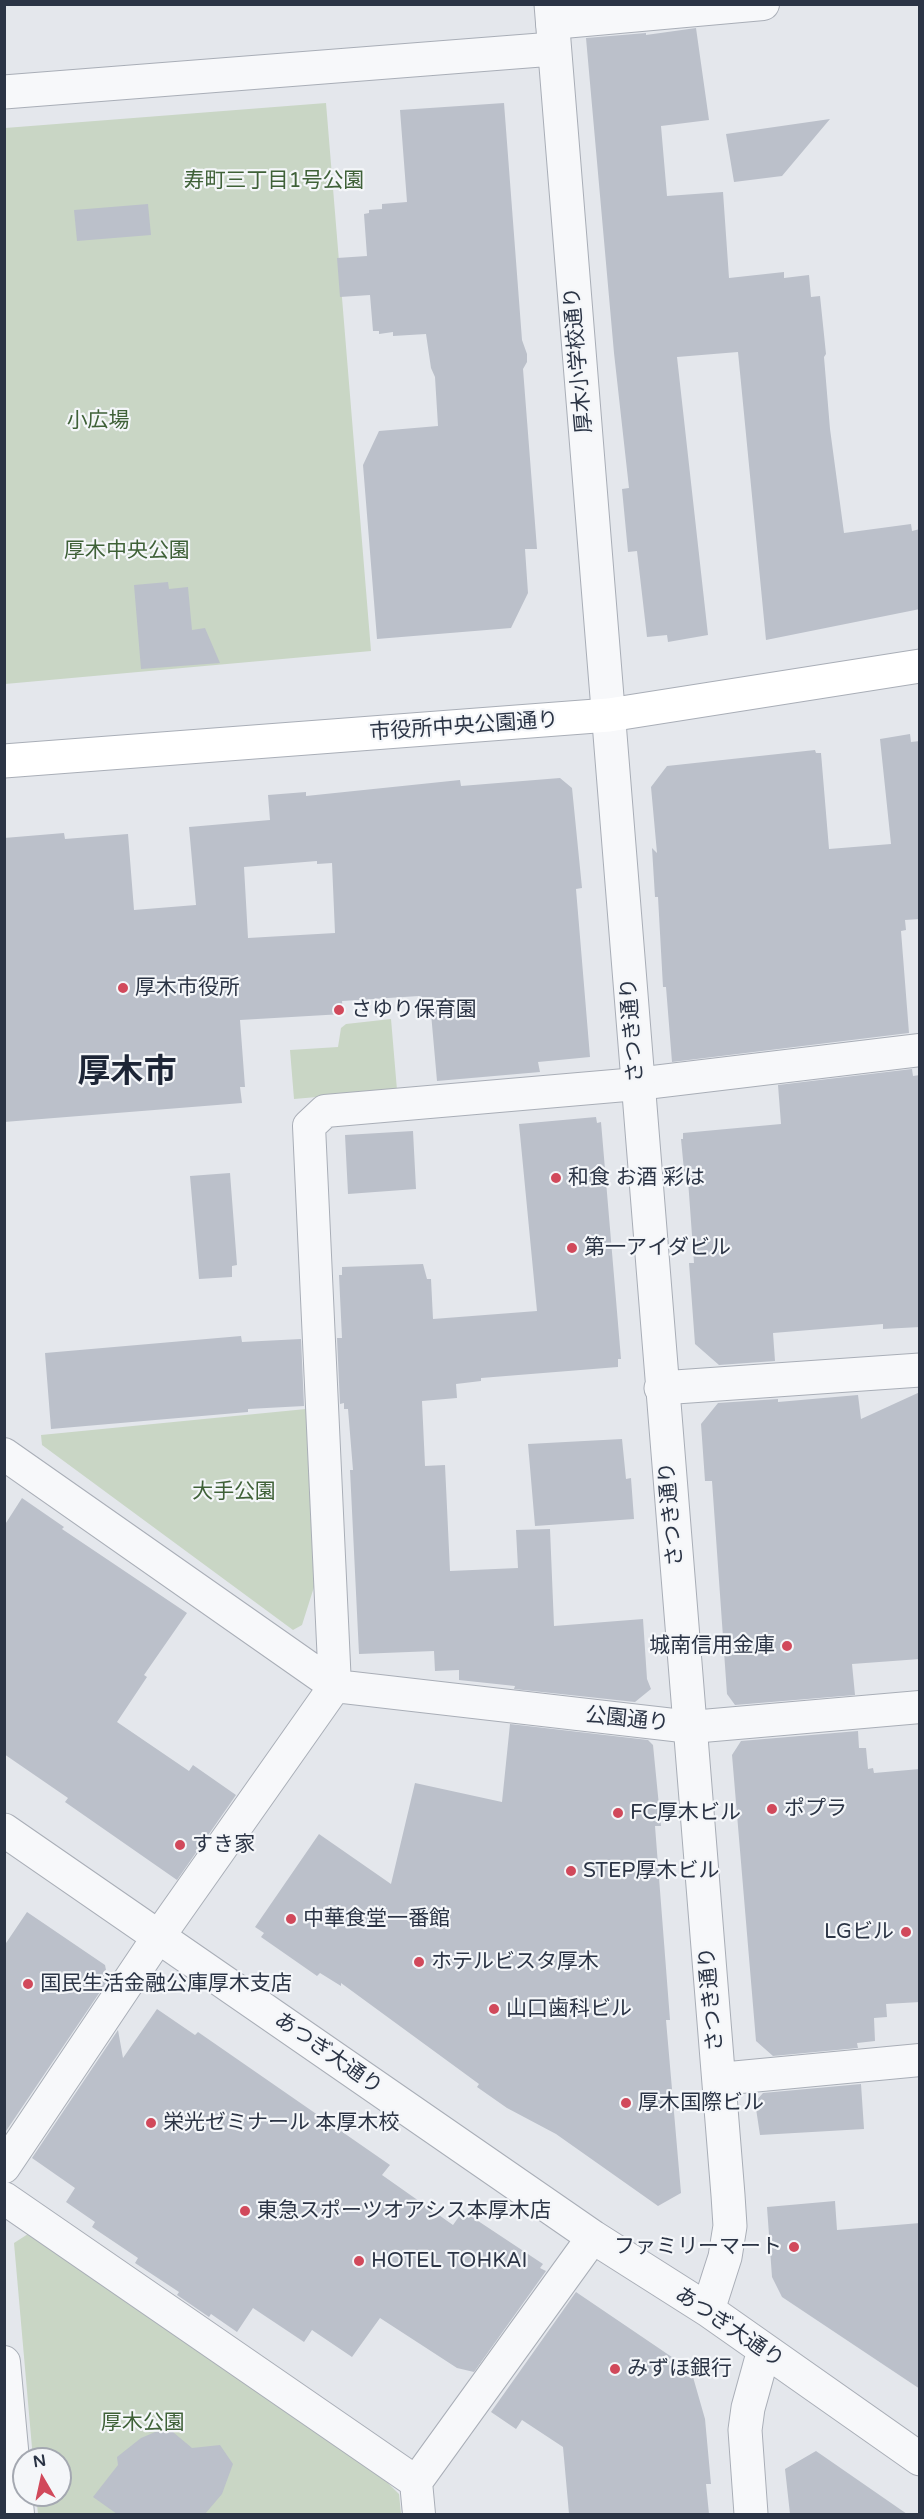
<!DOCTYPE html>
<meta charset="utf-8">
<style>
body{margin:0}
#map{position:relative;width:924px;height:2519px;overflow:hidden;background:#e4e7ec;font-family:"Varela Round",sans-serif}
canvas{display:block}
.frame{position:absolute;inset:0;border:6px solid #2b3445;pointer-events:none}
.north{position:absolute;left:12px;top:2447px;width:60px;height:60px;box-sizing:border-box;background:#f4f6f9;border:2px solid #a4a8b1;border-radius:50%;rotate:351deg;font-size:16px;font-weight:700;line-height:24px;text-align:center;color:#2b3445}
.north::after{content:'';display:block;margin:auto;width:21px;height:27px;background:#d1495b;clip-path:polygon(50% 0,100% 100%,50% 72%,0 100%)}
</style>
<div id="map">
<canvas width="924" height="2519"></canvas>
<div class="frame"></div>
<div class="north">N</div>
</div>
<script>
const ctx = document.querySelector('canvas').getContext('2d');
ctx.lineJoin = 'round';
function paint(path, color) {
  ctx.fillStyle = color;
  ctx.fill(path, 'evenodd');
}
function shape(rows) {
  const path = new Path2D();
  for (const r of rows) {
    path.moveTo(r[0], r[1]);
    for (let i = 2; i < r.length; i += 2) path.lineTo(r[i], r[i + 1]);
  }
  return path;
}
function stroke(path, color, width, dash) {
  ctx.strokeStyle = color;
  ctx.lineWidth = width;
  ctx.lineCap = dash ? 'butt' : 'round';
  ctx.setLineDash(dash || []);
  ctx.stroke(path);
}
function label(font, color, halo, rows, align = 'center') {
  ctx.font = font + ' "Varela Round","Noto Sans JP",sans-serif';
  ctx.lineWidth = 4.5;
  ctx.setLineDash([]);
  ctx.textBaseline = 'middle';
  ctx.strokeStyle = halo;
  ctx.fillStyle = color;
  for (const [text, x, y, turn = 0] of rows) {
    ctx.save();
    ctx.translate(x, y);
    ctx.rotate((+turn || 0) * Math.PI / 180);
    ctx.textAlign = isNaN(turn) ? turn : align;
    if (halo) ctx.strokeText(text, 0, 0);
    ctx.fillText(text, 0, 0);
    ctx.restore();
  }
}
paint(shape([
 [326,103,371,651,5,684,5,128],
 [391,1019,397,1090,294,1099,290,1050,338,1047,341,1028,346,1024],
 [306,1409,314,1587,302,1625,293,1630,42,1445,41,1435],
 [28,2234,386,2481,399,2494,401,2514,38,2514,36,2495,60,2495,60,2459,33,2459,14,2243]
]), '#c9d6c5');
paint(shape([
 [696,28,709,120,661,126,667,196,723,192,729,278,784,272,784,278,809,275,811,297,820,296,826,354,824,357,830,429,844,533,911,524,912,531,920,529,920,609,766,640,738,352,677,357,708,635,668,642,667,635,647,637,637,551,628,552,622,489,629,488,614,353,586,38,646,33,646,35],
 [504,103,522,340,527,354,527,362,523,369,537,549,525,549,528,593,511,628,377,639,363,465,379,431,438,426,435,377,431,368,426,334,393,336,393,332,379,334,379,331,373,331,370,295,340,297,337,258,367,256,364,214,369,213,369,210,382,209,382,204,407,202,400,110],
 [830,119,782,176,734,182,726,134],
 [148,204,151,235,77,241,74,210],
 [168,582,169,589,188,587,192,630,205,628,220,663,141,669,134,585],
 [910,734,911,742,920,741,920,919,905,920,906,930,901,931,909,1033,672,1062,666,987,663,987,658,897,655,897,652,848,657,853,651,787,667,766,815,750,816,753,821,753,829,849,891,844,880,739],
 [560,778,572,788,582,888,576,889,590,1057,538,1062,540,1072,437,1081,430,1002,420,1002,419,996,342,1001,343,1014,240,1020,245,1087,240,1087,242,1103,4,1122,4,838,64,833,65,839,128,834,134,910,196,905,189,827,270,820,268,795,306,792,306,796,460,780,461,786],
 [317,861,317,864,332,863,335,933,248,938,244,867],
 [912,1069,913,1076,920,1075,920,1327,883,1329,883,1324,773,1333,775,1361,719,1365,695,1344,689,1263,694,1263,688,1180,685,1181,681,1139,683,1139,683,1133,781,1124,778,1085],
 [596,1117,597,1123,601,1122,621,1359,618,1359,618,1367,481,1378,481,1381,456,1384,457,1398,422,1401,425,1466,445,1465,450,1571,518,1568,516,1530,550,1529,554,1626,643,1619,647,1679,651,1689,635,1702,514,1689,515,1686,459,1680,459,1670,435,1671,434,1651,359,1654,350,1470,353,1470,348,1409,344,1409,344,1403,340,1404,337,1338,342,1338,339,1275,342,1275,342,1267,423,1264,427,1279,431,1279,433,1319,537,1311,519,1124],
 [413,1131,416,1189,348,1194,345,1135],
 [230,1173,237,1265,232,1266,232,1277,199,1279,190,1176],
 [241,1336,242,1342,301,1339,304,1406,248,1409,248,1412,51,1429,45,1353],
 [920,1392,920,1659,852,1664,855,1695,735,1705,727,1694,712,1481,705,1481,701,1424,718,1403,778,1399,778,1402,858,1395,861,1419],
 [622,1439,626,1479,631,1478,634,1519,535,1526,528,1444],
 [22,1498,64,1527,62,1529,187,1613,144,1675,147,1677,117,1722,189,1771,193,1765,236,1795,177,1880,65,1802,68,1798,4,1754,4,1526],
 [510,1724,648,1740,653,1745,661,1826,655,1826,670,2020,666,2020,681,2193,658,2206,556,2134,507,2108,477,2087,479,2084,341,1983,341,1986,320,1973,317,1976,261,1937,264,1933,255,1927,319,1834,391,1884,415,1783,502,1802],
 [858,1731,859,1748,866,1748,868,1769,873,1768,874,1773,920,1769,920,2002,886,2004,887,2017,874,2018,875,2041,857,2043,858,2048,773,2056,756,2041,732,1755,741,1741],
 [27,1912,105,1965,108,1980,4,2134,4,1946],
 [157,2009,195,2035,198,2032,390,2165,382,2175,453,2225,463,2211,543,2264,540,2268,546,2271,474,2372,457,2368,380,2318,352,2357,312,2330,304,2342,253,2308,237,2332,211,2314,209,2317,177,2295,179,2292,135,2263,138,2258,92,2227,95,2222,66,2202,75,2188,32,2158,118,2030,123,2058],
 [861,2084,864,2129,760,2135,755,2102,763,2093],
 [835,2201,837,2230,920,2223,920,2389,782,2297,772,2277,767,2207],
 [576,2292,691,2370,705,2419,711,2484,706,2484,709,2514,569,2514,563,2447,522,2420,516,2429,491,2412],
 [167,2427,192,2448,220,2445,233,2464,222,2494,205,2514,117,2514,93,2497,118,2465,117,2457,141,2438],
 [816,2451,907,2514,790,2514,785,2469]
]), '#bbc0ca');
const minor = shape([
 [552,23,763,4],
 [4,1454,335,1686,691,1727,920,1707],
 [719,2079,920,2060],
 [4,2167,159,1936,335,1686,309,1126,325,1111,637,1084,920,1050],
 [4,2198,416,2482],
 [4,2362,18,2514],
 [419,2514,416,2482,593,2237]
]);
const tertiary = shape([
 [551,4,728,2195,730,2226,725,2257,708,2310],
 [4,92,553,49],
 [661,1388,920,1370],
 [4,1830,593,2237,708,2310,920,2459],
 [751,2514,745,2430,748,2408,764,2350]
]);
const secondary = shape([
 [4,761,609,715,920,666]
]);
stroke(minor, '#a9aeb7', 34);
stroke(tertiary, '#a9aeb7', 35);
stroke(secondary, '#a9aeb7', 35);
stroke(minor, '#f7f8fa', 32);
stroke(tertiary, '#f7f8fa', 33);
stroke(secondary, '#fff', 33);
for (const [x, y, r, color] of [
 [123,988,6,"#d1495b"],
 [339,1010,6,"#d1495b"],
 [556,1178,6,"#d1495b"],
 [572,1248,6,"#d1495b"],
 [787,1646,6,"#d1495b"],
 [772,1809,6,"#d1495b"],
 [618,1813,6,"#d1495b"],
 [180,1845,6,"#d1495b"],
 [571,1871,6,"#d1495b"],
 [291,1919,6,"#d1495b"],
 [906,1932,6,"#d1495b"],
 [419,1962,6,"#d1495b"],
 [28,1984,6,"#d1495b"],
 [494,2009,6,"#d1495b"],
 [626,2103,6,"#d1495b"],
 [151,2123,6,"#d1495b"],
 [245,2211,6,"#d1495b"],
 [794,2247,6,"#d1495b"],
 [359,2261,6,"#d1495b"],
 [615,2369,6,"#d1495b"]
]) {
  const dot = new Path2D();
  dot.arc(x, y, r, 0, 2 * Math.PI);
  ctx.fillStyle = color;
  ctx.fill(dot);
  stroke(dot, '#f4f6f9', 2);
}
label('21px', '#3f6138', '#f4f6f9', [
 ["寿町三丁目1号公園",274,181],
 ["小広場",98,421],
 ["厚木中央公園",127,551],
 ["大手公園",234,1492],
 ["厚木公園",143,2423]
]);
label('21px', '#2b3445', '#f4f6f9', [
 ["厚木小学校通り",579,360,-95],
 ["市役所中央公園通り",464,727,-4],
 ["さつき通り",633,1030,-94],
 ["さつき通り",672,1514,-95],
 ["公園通り",627,1720,6],
 ["さつき通り",712,1999,-95],
 ["あつぎ大通り",328,2054,35],
 ["あつぎ大通り",729,2328,34]
]);
label('21px', '#2b3445', '#f4f6f9', [
 ["厚木市役所",135,988],
 ["さゆり保育園",351,1010],
 ["和食 お酒 彩は",568,1178],
 ["第一アイダビル",584,1248],
 ["城南信用金庫",775,1646,"right"],
 ["ポプラ",784,1809],
 ["FC厚木ビル",630,1813],
 ["すき家",192,1845],
 ["STEP厚木ビル",583,1871],
 ["中華食堂一番館",303,1919],
 ["LGビル",894,1932,"right"],
 ["ホテルビスタ厚木",431,1962],
 ["国民生活金融公庫厚木支店",40,1984],
 ["山口歯科ビル",506,2009],
 ["厚木国際ビル",638,2103],
 ["栄光ゼミナール 本厚木校",163,2123],
 ["東急スポーツオアシス本厚木店",257,2211],
 ["ファミリーマート",782,2247,"right"],
 ["HOTEL TOHKAI",371,2261],
 ["みずほ銀行",627,2369]
], 'left');
label('bold 33px', '#1d2536', '#f4f6f9', [
 ["厚木市",127,1073]
]);
</script>
